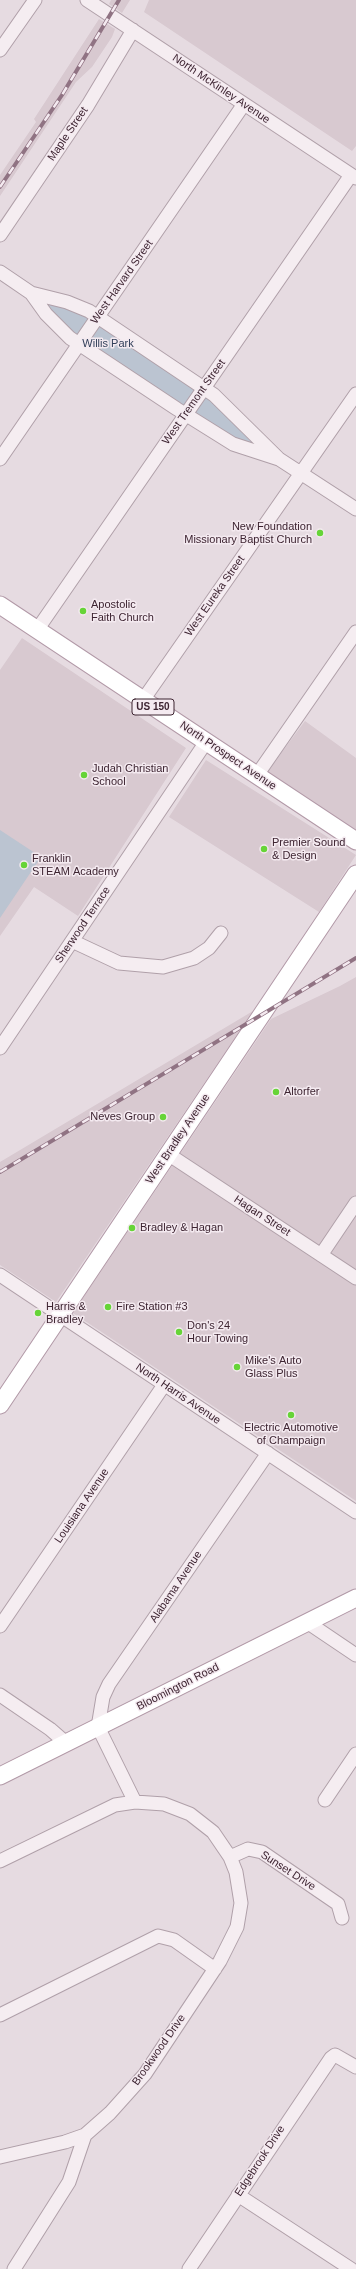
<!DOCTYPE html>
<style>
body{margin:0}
canvas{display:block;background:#e6dbe1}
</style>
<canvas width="356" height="2269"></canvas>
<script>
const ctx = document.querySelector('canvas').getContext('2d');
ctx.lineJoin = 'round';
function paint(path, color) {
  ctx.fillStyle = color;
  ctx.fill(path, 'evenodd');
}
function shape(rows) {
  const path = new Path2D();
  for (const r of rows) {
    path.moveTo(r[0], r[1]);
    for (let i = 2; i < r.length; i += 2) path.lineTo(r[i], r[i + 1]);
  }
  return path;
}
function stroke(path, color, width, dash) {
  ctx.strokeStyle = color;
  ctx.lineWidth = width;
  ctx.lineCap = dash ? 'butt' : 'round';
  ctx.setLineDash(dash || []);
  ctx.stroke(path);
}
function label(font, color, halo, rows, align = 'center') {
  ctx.font = font + ' Helvetica,sans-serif';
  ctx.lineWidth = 3;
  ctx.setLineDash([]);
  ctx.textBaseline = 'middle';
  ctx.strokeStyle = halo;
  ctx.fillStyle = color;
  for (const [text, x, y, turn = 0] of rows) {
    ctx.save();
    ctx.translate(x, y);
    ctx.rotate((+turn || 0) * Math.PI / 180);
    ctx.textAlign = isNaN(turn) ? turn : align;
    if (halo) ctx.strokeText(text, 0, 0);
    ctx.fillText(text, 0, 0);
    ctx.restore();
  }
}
paint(shape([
 [111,0,130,0,122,13,109,4],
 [149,0,356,0,356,146,352,151,144,12],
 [99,19,115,29,112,37,92,67,76,82,0,196,0,175,36,122,34,119],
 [22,638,186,748,78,916,34,887,0,936,0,670],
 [305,721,356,758,356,830,267,772],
 [206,760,356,855,319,912,169,817],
 [356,977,356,1501,73,1313,271,1019,340,986],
 [253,1011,56,1302,0,1265,0,1162]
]), '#d8c9d0');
paint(shape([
 [50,302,81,313,218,403,254,437,256,446,235,441,59,324,46,303],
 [0,830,41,857,0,918]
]), '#bbc4d1');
const minor = shape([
 [87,0,356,178],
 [0,50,35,0],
 [0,235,88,105,133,30],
 [0,272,31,293,46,314,70,338,177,409,233,444,279,459,356,509],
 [31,293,67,302,89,311,214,395,278,458],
 [0,459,244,104],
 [37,630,351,175],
 [143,700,356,394],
 [257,775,356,632],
 [72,941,119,963,163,967,194,958,209,948,221,933],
 [0,1048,206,742],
 [168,1154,356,1278],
 [321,1255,356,1203],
 [0,1275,356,1512],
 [307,1622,356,1655],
 [0,1626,164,1385],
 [0,1695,50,1729,66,1743],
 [325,1800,356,1754],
 [135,1802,98,1727,103,1697,109,1684,268,1453],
 [230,1857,248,1849,262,1852,338,1904,342,1918],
 [0,1861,115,1805,135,1802,164,1804,190,1814,213,1832,230,1857,236,1872,241,1903,237,1927,220,1961,145,2074,110,2113,85,2135,69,2182,14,2269],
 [0,2015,158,1936,174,1940,215,1969],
 [0,2157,65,2142,85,2135],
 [238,2195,351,2269],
 [189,2269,331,2058,335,2055,356,2067]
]);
const major = shape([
 [0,605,356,841],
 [0,1405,356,874],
 [0,1776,356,1598]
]);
stroke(minor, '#b0a0a9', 15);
stroke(major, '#b299a7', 19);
stroke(minor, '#f5edf1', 13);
stroke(major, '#fff', 17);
const rail = shape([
 [0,187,62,95,119,0],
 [0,1172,356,958]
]);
stroke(rail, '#907383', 4);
stroke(rail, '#f4eaf0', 2.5, [8]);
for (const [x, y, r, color] of [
 [320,533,4,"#66d437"],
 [83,611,4,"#66d437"],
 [84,775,4,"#66d437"],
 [264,849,4,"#66d437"],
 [24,865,4,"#66d437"],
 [276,1092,4,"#66d437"],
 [163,1117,4,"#66d437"],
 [132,1228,4,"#66d437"],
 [108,1307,4,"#66d437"],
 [38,1313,4,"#66d437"],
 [179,1332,4,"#66d437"],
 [237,1367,4,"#66d437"],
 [291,1415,4,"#66d437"]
]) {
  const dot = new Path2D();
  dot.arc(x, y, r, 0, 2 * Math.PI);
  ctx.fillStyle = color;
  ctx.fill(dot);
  stroke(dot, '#f4eaf0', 1.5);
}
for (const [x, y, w] of [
 [153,707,42]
]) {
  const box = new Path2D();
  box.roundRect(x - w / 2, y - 8, w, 16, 3);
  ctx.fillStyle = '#f4eaf0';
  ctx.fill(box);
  stroke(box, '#3d2431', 1);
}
label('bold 10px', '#3d2431', null, [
 ["US 150",153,707]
]);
label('11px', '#3d2431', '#f4eaf0', [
 ["North McKinley Avenue",221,89,34],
 ["Maple Street",68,134,-56],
 ["West Harvard Street",122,282,-55],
 ["West Tremont Street",194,402,-55],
 ["West Eureka Street",215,596,-55],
 ["North Prospect Avenue",228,756,34],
 ["Sherwood Terrace",83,925,-56],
 ["West Bradley Avenue",178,1139,-56],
 ["Hagan Street",262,1216,33],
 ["North Harris Avenue",178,1394,34],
 ["Louisiana Avenue",82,1506,-56],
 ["Alabama Avenue",176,1587,-56],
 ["Bloomington Road",178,1687,-27],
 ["Sunset Drive",288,1871,33],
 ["Brookwood Drive",159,2050,-55],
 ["Edgebrook Drive",260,2161,-57]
]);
label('11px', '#313f59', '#f4eaf0', [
 ["Willis Park",108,344]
]);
label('11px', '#3d2431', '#f4eaf0', [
 ["New Foundation",312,527,"right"],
 ["Missionary Baptist Church",312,540,"right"],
 ["Apostolic",91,605],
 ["Faith Church",91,618],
 ["Judah Christian",92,769],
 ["School",92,782],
 ["Premier Sound",272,843],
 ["& Design",272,856],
 ["Franklin",32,859],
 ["STEAM Academy",32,872],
 ["Altorfer",284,1092],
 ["Neves Group",155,1117,"right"],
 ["Bradley & Hagan",140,1228],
 ["Harris &",46,1307],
 ["Bradley",46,1320],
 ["Fire Station #3",116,1307],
 ["Don's 24",187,1326],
 ["Hour Towing",187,1339],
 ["Mike's Auto",245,1361],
 ["Glass Plus",245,1374],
 ["Electric Automotive",291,1428,"center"],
 ["of Champaign",291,1441,"center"]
], 'left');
</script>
